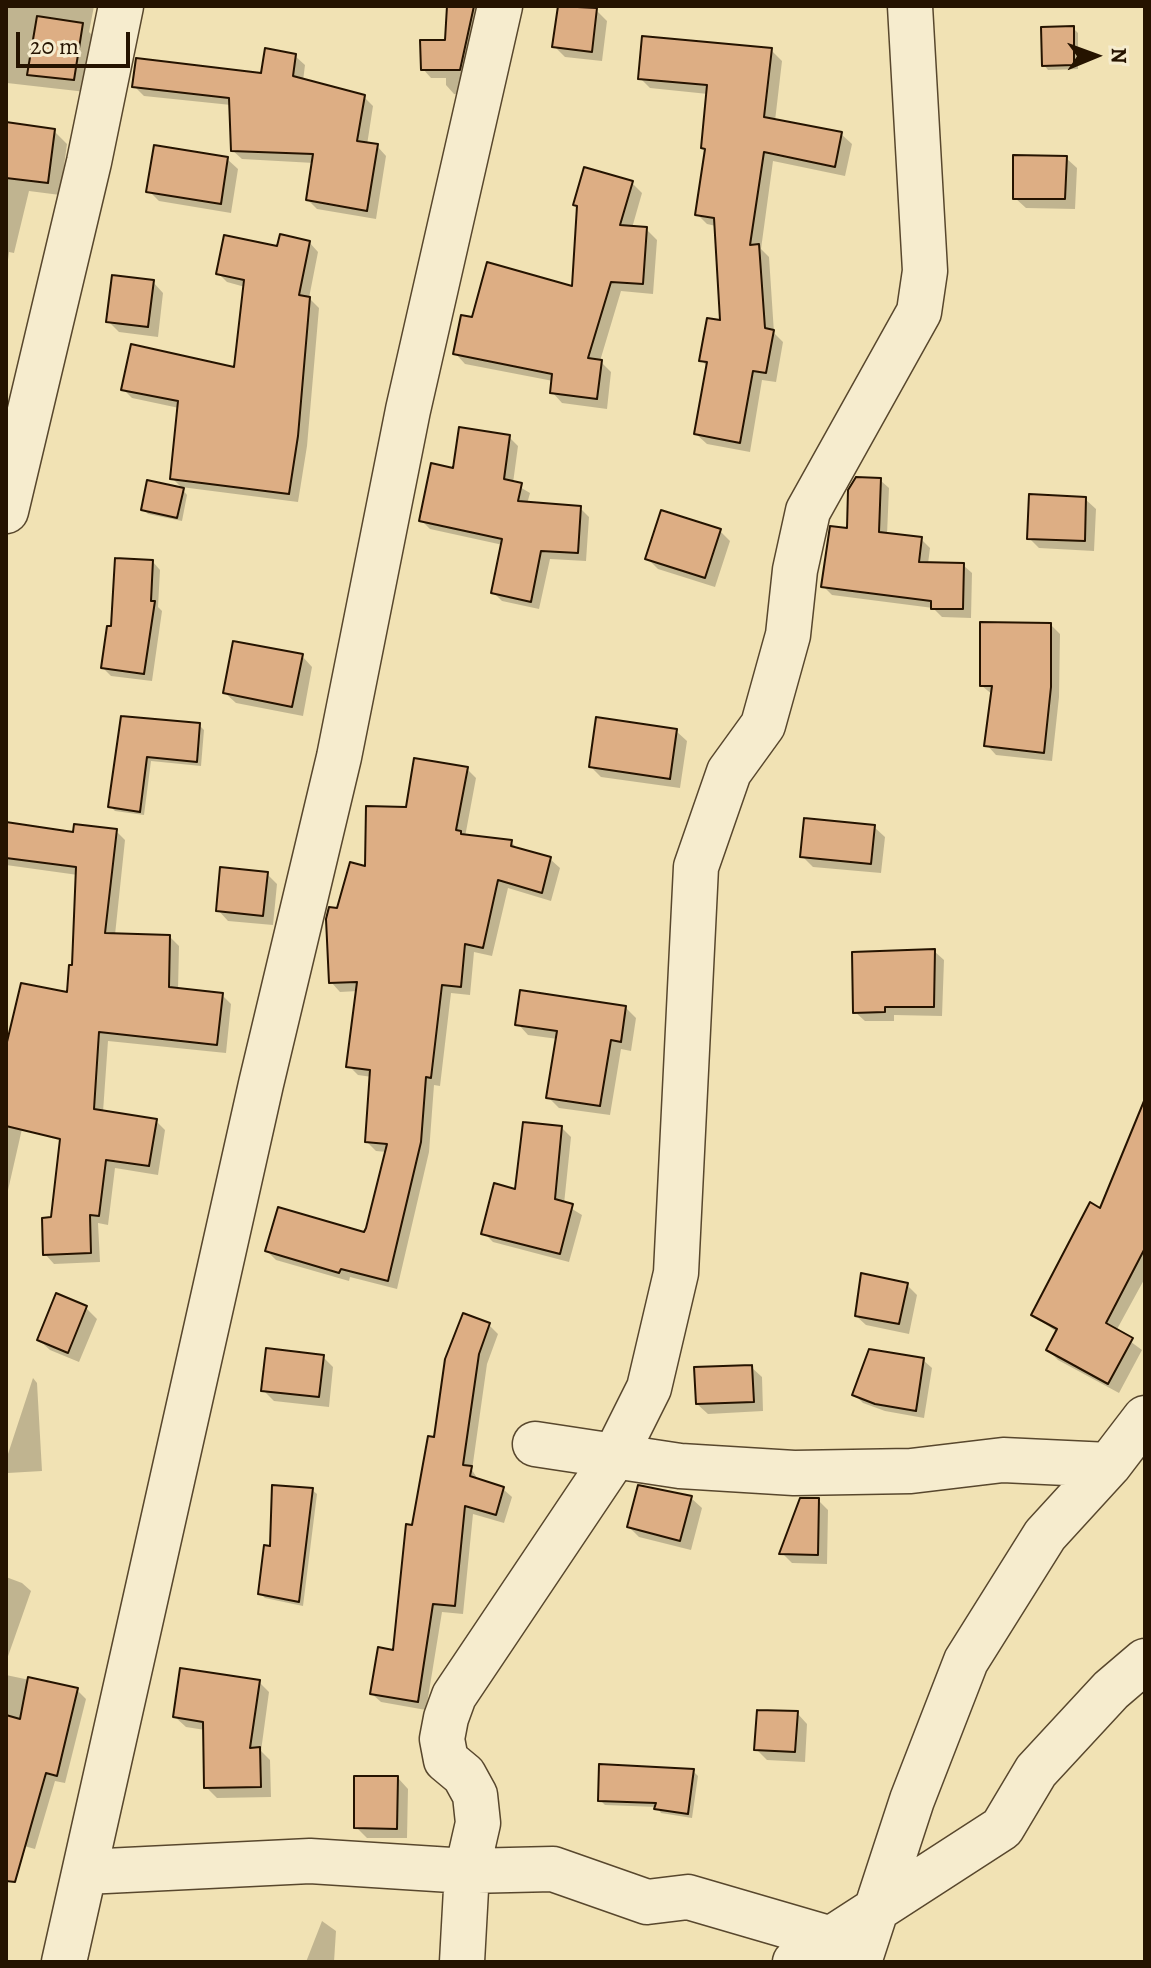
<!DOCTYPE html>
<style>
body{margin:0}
#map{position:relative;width:1151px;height:1968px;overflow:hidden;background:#f1e2b4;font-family:Alegreya,serif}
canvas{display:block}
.frame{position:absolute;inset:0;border:8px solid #251300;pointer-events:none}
.north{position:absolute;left:1055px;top:16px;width:80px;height:80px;-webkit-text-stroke:6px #f6ecce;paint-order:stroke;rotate:89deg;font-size:22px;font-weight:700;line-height:32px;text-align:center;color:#251300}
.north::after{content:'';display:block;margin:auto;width:28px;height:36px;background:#251300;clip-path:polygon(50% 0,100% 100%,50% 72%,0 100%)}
.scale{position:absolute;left:16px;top:32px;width:114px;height:36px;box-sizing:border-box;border:4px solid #251300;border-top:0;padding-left:10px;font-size:24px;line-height:28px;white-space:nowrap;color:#251300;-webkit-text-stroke:6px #f6ecce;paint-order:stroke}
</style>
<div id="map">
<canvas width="1151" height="1968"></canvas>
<div class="frame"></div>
<div class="north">N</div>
<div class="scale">20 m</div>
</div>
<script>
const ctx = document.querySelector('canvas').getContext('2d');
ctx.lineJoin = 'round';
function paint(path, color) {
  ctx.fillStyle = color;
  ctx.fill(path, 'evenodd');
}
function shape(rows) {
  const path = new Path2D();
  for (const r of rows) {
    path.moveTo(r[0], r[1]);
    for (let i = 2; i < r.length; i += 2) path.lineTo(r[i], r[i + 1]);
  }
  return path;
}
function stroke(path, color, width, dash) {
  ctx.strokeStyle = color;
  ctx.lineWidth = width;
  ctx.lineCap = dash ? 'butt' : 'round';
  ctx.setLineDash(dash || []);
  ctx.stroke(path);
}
paint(shape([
 [6,6,94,6,89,32,94,37,86,92,7,83,6,93],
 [449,6,486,6,464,95,454,94,446,85,446,78,431,78,423,69,447,42],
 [560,6,596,10,607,21,602,61,565,57,554,46],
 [1073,28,1078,33,1078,69,1048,70,1044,65],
 [771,50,782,61,775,121,841,134,852,144,845,176,773,161,761,249,769,257,774,333,783,342,776,382,762,380,750,452,707,444,696,434,708,367,701,360,722,323,716,226,707,224,697,214,707,152,703,148,708,94,650,88,640,78],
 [295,56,305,65,303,81,364,97,373,106,367,145,377,146,386,156,376,219,317,209,308,200,314,163,242,159,232,150,231,105,144,96,134,86,263,75],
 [6,124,54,131,67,144,60,195,29,191,14,253,9,252,6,275],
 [1066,158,1077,168,1075,209,1026,208,1015,198],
 [227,159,238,169,231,213,159,201,149,191],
 [632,183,642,193,632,228,646,229,657,240,653,294,621,291,600,361,611,372,607,409,562,403,552,392,553,381,465,364,455,353,473,320,573,289,579,209,575,204],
 [309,242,318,252,309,298,319,308,307,446,298,502,181,487,172,478,179,408,132,398,123,389,236,369,245,287,227,282,218,273,279,249],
 [153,282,163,293,158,337,119,332,108,321],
 [509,437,518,446,513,483,530,493,527,504,580,508,589,517,586,561,550,559,539,609,502,601,493,592,503,545,430,529,421,520,455,470],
 [880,480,889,488,887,535,921,539,930,548,928,564,963,565,972,573,971,618,942,617,933,608,832,595,824,587,849,530],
 [183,490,187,495,182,521,148,514,143,509],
 [1085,499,1096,509,1094,551,1039,548,1029,538],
 [720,531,730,541,715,587,658,569,647,558],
 [153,562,160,570,158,607,162,611,152,681,111,676,103,668,113,629],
 [1051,625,1060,634,1059,697,1052,761,996,755,987,745,993,695,982,686],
 [302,656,312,667,303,716,236,703,225,693],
 [123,718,199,725,204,730,201,766,151,761,144,815,115,811,110,806],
 [676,731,687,741,680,788,601,777,591,767],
 [467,769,476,778,465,837,511,842,519,850,550,859,560,868,551,901,508,888,492,956,474,952,470,995,451,993,440,1086,434,1085,429,1152,397,1289,350,1277,349,1281,276,1260,267,1251,365,1234,387,1152,376,1151,367,1142,372,1077,358,1075,349,1066,358,991,340,992,331,982,338,910,408,809],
 [6,824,75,834,116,831,125,840,115,935,169,936,179,946,178,990,222,995,231,1004,226,1053,108,1041,103,1112,156,1121,165,1130,158,1175,115,1168,108,1225,98,1223,100,1262,54,1264,45,1254,53,1219,79,996,78,875,6,865],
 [874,827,885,837,881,873,813,867,802,856],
 [267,874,277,884,273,925,228,921,218,910],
 [934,951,944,960,942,1016,894,1015,894,1021,865,1021,855,1012],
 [625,1007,636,1018,631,1051,621,1049,610,1115,559,1108,548,1097,558,1039,528,1035,518,1024],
 [6,1071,32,1085,6,1199],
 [562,1128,571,1137,564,1204,582,1215,569,1262,493,1242,484,1233],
 [1128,1146,1145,1154,1145,1278,1116,1331,1142,1350,1119,1393,1058,1360,1048,1350,1058,1333,1033,1315,1101,1211],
 [863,1276,907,1285,917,1295,909,1334,866,1325,855,1315],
 [57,1296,86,1308,97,1319,79,1362,50,1350,39,1340],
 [464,1315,489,1325,498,1334,487,1364,472,1470,479,1481,503,1489,512,1497,504,1523,473,1514,463,1614,442,1612,426,1710,381,1702,372,1694,395,1652,413,1527],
 [323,1357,333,1367,329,1407,274,1401,263,1390],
 [923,1360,932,1368,924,1418,885,1411,863,1403,855,1395],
 [751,1367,762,1377,763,1411,708,1414,697,1404],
 [33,1378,37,1383,42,1471,8,1473,6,1460],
 [312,1490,317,1494,303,1606,265,1598,260,1593,271,1548],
 [691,1498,702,1508,691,1550,639,1537,629,1527],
 [818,1500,828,1510,827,1564,792,1563,782,1553],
 [6,1577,22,1583,31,1591,6,1662],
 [6,1675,77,1690,86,1699,65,1783,55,1781,35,1849,6,1841],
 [259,1682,269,1692,261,1751,270,1760,271,1797,217,1798,206,1787,205,1730,186,1727,175,1717],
 [797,1713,807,1724,805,1762,767,1760,756,1749],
 [693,1771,698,1776,692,1818,661,1813,657,1807,605,1805,600,1800],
 [398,1778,408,1789,407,1838,367,1838,356,1827],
 [322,1921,336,1931,334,1962,306,1962]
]), '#0003');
const building = shape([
 [447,6,474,6,460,70,421,70,420,40,445,40,447,6],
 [558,6,597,8,592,52,552,47,558,6],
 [37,16,83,23,74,80,27,75,37,16],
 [1074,26,1074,65,1042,66,1041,27,1074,26],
 [642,36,772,48,764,117,842,132,835,167,764,152,750,245,759,244,765,328,774,330,766,373,753,371,740,443,694,434,707,362,699,361,707,318,720,320,714,218,695,215,705,149,701,148,707,85,638,79,642,36],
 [265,48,296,54,293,76,365,95,357,141,378,144,367,211,306,200,313,154,231,151,229,98,132,87,136,58,261,73,265,48],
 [6,122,55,129,48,183,6,178,6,122],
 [154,145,228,157,221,204,146,192,154,145],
 [1013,155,1067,156,1065,199,1013,199,1013,155],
 [584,167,633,181,620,225,647,227,643,284,611,282,588,358,602,360,597,399,550,393,552,374,453,354,461,315,472,317,487,262,572,286,577,206,573,205,584,167],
 [280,234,310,241,299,295,310,297,298,436,289,494,170,479,178,401,121,390,131,344,234,367,244,280,216,274,224,235,277,246,280,234],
 [112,275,154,280,148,327,106,322,112,275],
 [459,427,510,435,504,479,522,483,518,501,581,506,578,553,541,551,531,602,491,593,502,539,419,521,431,463,453,468,459,427],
 [856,477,881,478,879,532,922,537,919,562,964,563,963,609,931,609,931,601,821,587,830,526,847,528,848,490,856,477],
 [147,480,184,488,177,518,141,510,147,480],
 [1029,494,1086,497,1085,541,1027,539,1029,494],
 [661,510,721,529,705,578,645,559,661,510],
 [115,558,153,560,151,601,155,601,144,674,101,668,107,626,111,626,115,558],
 [980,622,1051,623,1051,687,1044,753,984,746,992,686,980,686,980,622],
 [233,641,303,654,292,707,223,693,233,641],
 [121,716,200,723,197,762,147,757,140,812,108,807,121,716],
 [596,717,677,729,670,779,589,767,596,717],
 [414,758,468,767,456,830,461,831,461,834,512,840,511,846,551,857,542,893,498,880,483,948,465,944,461,987,442,985,431,1078,426,1077,421,1142,388,1281,341,1269,339,1273,265,1251,278,1207,364,1232,366,1228,387,1144,365,1142,370,1070,346,1067,357,982,329,983,326,919,329,907,337,908,350,862,365,866,366,806,406,807,414,758],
 [804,818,875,825,871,864,800,857,804,818],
 [6,822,73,832,74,824,117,829,105,933,170,935,169,987,223,993,217,1045,99,1032,94,1109,157,1119,149,1166,106,1160,99,1216,90,1215,91,1253,43,1255,42,1218,51,1217,60,1139,6,1126,6,1046,21,983,67,992,69,965,72,965,76,867,6,858,6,822],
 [220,867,268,872,263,916,216,911,220,867],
 [935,949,934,1007,885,1007,885,1012,853,1013,852,952,935,949],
 [520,990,626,1006,621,1042,611,1040,600,1106,546,1098,557,1031,515,1025,520,990],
 [1144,1101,1145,1248,1106,1323,1133,1338,1108,1384,1046,1350,1057,1329,1031,1315,1090,1202,1100,1208,1144,1101],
 [523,1122,562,1126,555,1199,573,1204,560,1254,481,1234,494,1183,515,1189,523,1122],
 [861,1273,908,1283,899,1324,855,1316,861,1273],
 [56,1293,87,1306,68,1353,37,1340,56,1293],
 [463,1313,490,1323,479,1354,463,1465,472,1466,470,1476,504,1487,496,1515,465,1506,455,1606,433,1604,418,1702,370,1694,378,1647,393,1650,406,1524,412,1525,428,1436,434,1437,445,1359,463,1313],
 [266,1348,324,1355,319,1397,261,1391,266,1348],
 [869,1349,924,1358,916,1411,875,1404,852,1395,869,1349],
 [752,1365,754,1402,696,1404,694,1367,752,1365],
 [272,1485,313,1488,299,1602,258,1594,264,1545,270,1546,272,1485],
 [638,1485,692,1496,680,1541,627,1527,638,1485],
 [800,1498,819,1498,818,1555,779,1554,800,1498],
 [180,1668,260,1680,250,1748,260,1747,261,1787,204,1788,203,1722,173,1717,180,1668],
 [28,1677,78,1688,57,1776,46,1773,15,1882,6,1881,6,1715,20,1719,28,1677],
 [757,1710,798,1711,795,1752,754,1750,757,1710],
 [599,1764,694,1769,688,1814,654,1809,656,1803,598,1801,599,1764],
 [354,1776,398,1776,397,1829,354,1828,354,1776]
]);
paint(building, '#ddae84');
stroke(building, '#251300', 2);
const minor = shape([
 [6,511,89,162,121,6],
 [535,1444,680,1466,794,1473,911,1471,1003,1460,1109,1465],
 [85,1872,310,1861,467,1871,553,1869,647,1902,688,1897,832,1939],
 [64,1962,261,1084,339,757,408,410,500,6],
 [462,1962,467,1871,478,1823,475,1795,464,1775,446,1760,442,1739,446,1718,454,1696,615,1456,649,1388,676,1273,696,867,729,772,763,725,788,635,795,570,808,511,919,312,925,271,910,6],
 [795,1962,1002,1828,1036,1771,1111,1690,1145,1661],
 [859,1962,912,1800,966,1661,1045,1535,1109,1465,1145,1418]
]);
stroke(minor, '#58472d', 47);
stroke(minor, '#f6ecce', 44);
</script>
